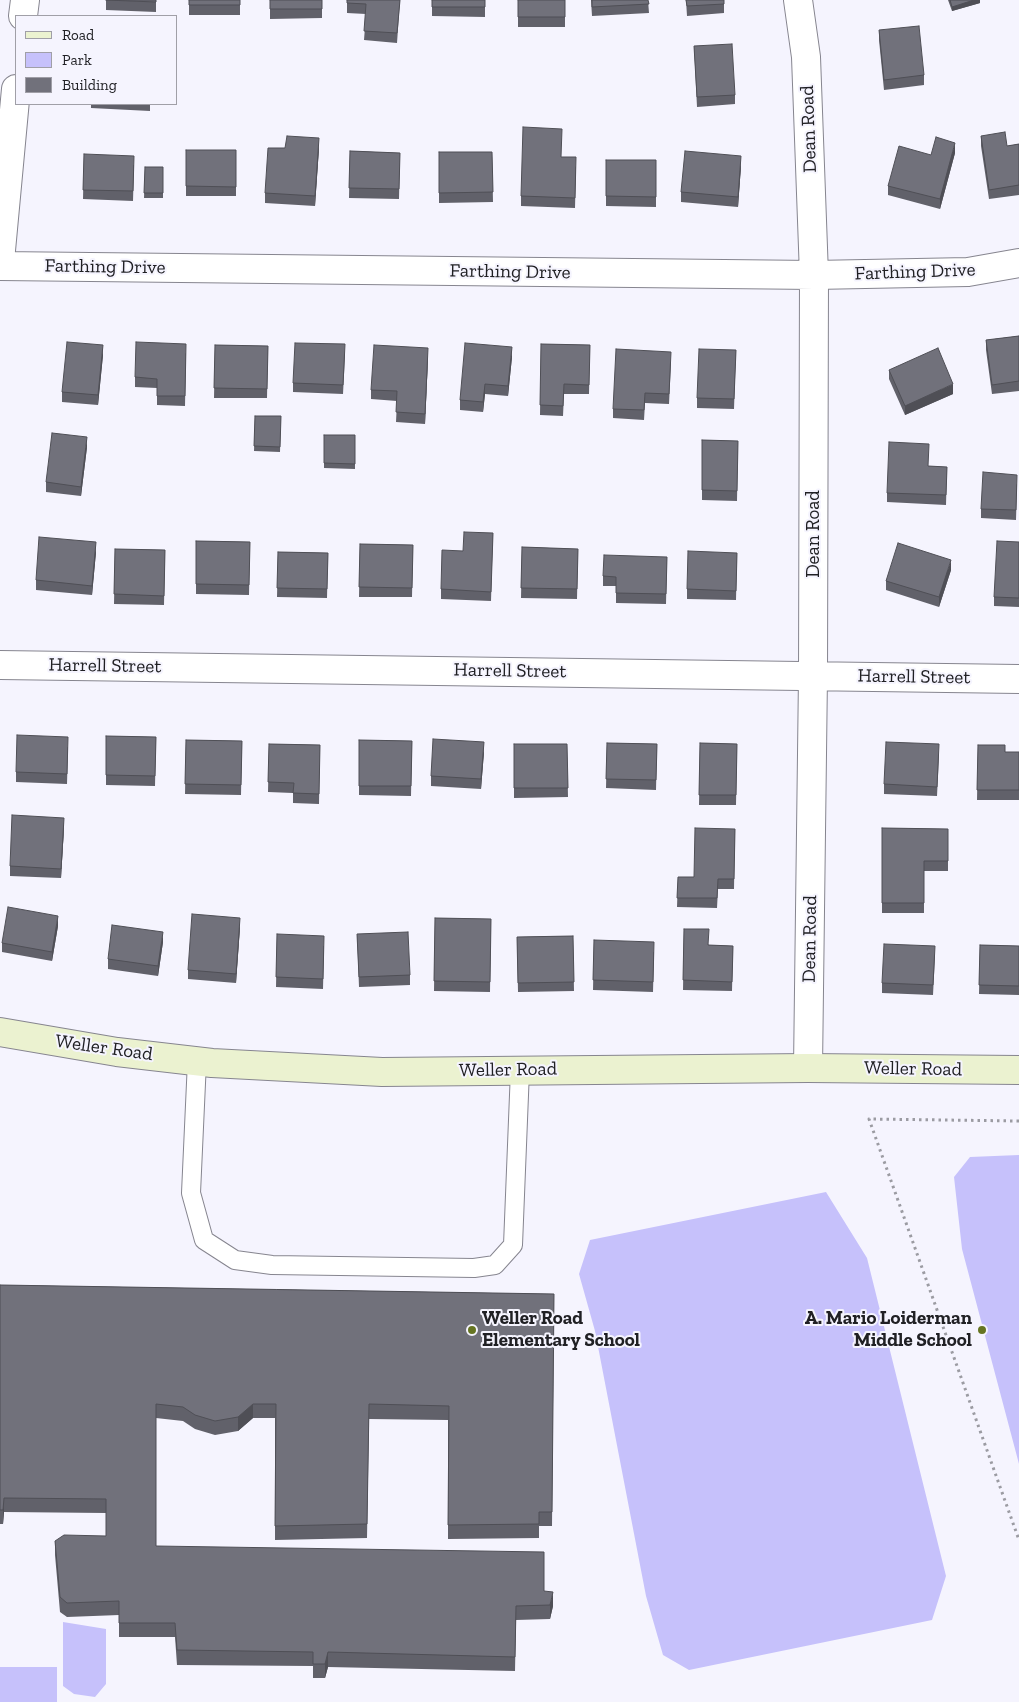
<!DOCTYPE html>
<style>
body{margin:0}
#map{position:relative;width:1019px;height:1702px;overflow:hidden;background:#f5f4fe;font-family:"Zilla Slab",serif}
canvas{display:block}
.legend{position:absolute;left:15px;top:15px;width:162px;height:90px;box-sizing:border-box;background:#f5f4fe;border:1px solid #a09fa7;margin:0;padding:6px 9px;list-style:none;font-size:15px;color:#202024}
.legend li{display:flex;align-items:center;gap:10px;height:25px}
.legend b{width:25px;border:1px solid #a09fa7}
</style>
<div id="map">
<canvas width="1019" height="1702"></canvas>
<ul class="legend">
<li><b style="height:6px;background:#ebf2d0"></b>Road</li>
<li><b style="height:14px;background:#c6c1fb"></b>Park</li>
<li><b style="height:14px;background:#71717b"></b>Building</li>
</ul>
</div>
<script>
const ctx = document.querySelector('canvas').getContext('2d');
ctx.lineJoin = 'round';
function paint(path, color) {
  ctx.fillStyle = color;
  ctx.fill(path, 'evenodd');
}
function shape(rows) {
  const path = new Path2D();
  for (const r of rows) {
    path.moveTo(r[0], r[1]);
    for (let i = 2; i < r.length; i += 2) path.lineTo(r[i], r[i + 1]);
  }
  return path;
}
function stroke(path, color, width, dash) {
  ctx.strokeStyle = color;
  ctx.lineWidth = width;
  ctx.lineCap = dash ? 'butt' : 'round';
  ctx.setLineDash(dash || []);
  ctx.stroke(path);
}
function label(font, color, halo, rows, align = 'center') {
  ctx.font = font + ' "Zilla Slab",serif';
  ctx.lineWidth = 4;
  ctx.setLineDash([]);
  ctx.textBaseline = 'middle';
  ctx.strokeStyle = halo;
  ctx.fillStyle = color;
  for (const [text, x, y, turn = 0] of rows) {
    ctx.save();
    ctx.translate(x, y);
    ctx.rotate((+turn || 0) * Math.PI / 180);
    ctx.textAlign = isNaN(turn) ? turn : align;
    if (halo) ctx.strokeText(text, 0, 0);
    ctx.fillText(text, 0, 0);
    ctx.restore();
  }
}
paint(shape([
 [1019,1155,1019,1464,962,1249,954,1177,970,1157],
 [826,1192,867,1258,946,1576,932,1620,689,1670,663,1655,646,1596,595,1331,579,1274,590,1240],
 [63,1622,106,1629,106,1684,95,1697,74,1694,63,1686],
 [0,1667,57,1667,57,1702,0,1702]
]), '#c6c1fb');
const lane = shape([
 [197,1061,191,1193,204,1240,235,1260,272,1265,474,1268,495,1265,513,1245,520,1070]
]);
const street = shape([
 [798,0,806,57,814,275,813,675,808,1068],
 [23,16,25,0],
 [0,261,16,89],
 [0,266,814,275,968,272,1019,263],
 [0,665,1019,679]
]);
const secondary = shape([
 [0,1032,117,1052,212,1063,382,1072,808,1068,1019,1070]
]);
stroke(lane, '#86858f', 20);
stroke(street, '#86858f', 30);
stroke(secondary, '#86858f', 30);
stroke(shape([
 [1019,1121,869,1119,1019,1540]
]), '#9b9ba2', 3, [2.5, 4]);
stroke(lane, '#fff', 18);
stroke(street, '#fff', 28);
stroke(secondary, '#ebf2d0', 28);
paint(shape([
 [106,0,156,0,156,12,106,10],
 [189,0,240,0,240,15,189,15],
 [270,0,322,0,322,18,270,19],
 [347,0,400,0,397,43,364,40,366,14,347,13],
 [432,0,485,0,485,17,432,16],
 [518,0,565,0,565,27,518,27],
 [591,0,648,0,649,13,592,16],
 [686,0,724,0,724,13,687,16],
 [948,0,980,0,980,3,952,11],
 [879,30,924,75,924,85,884,90,879,40],
 [694,46,735,95,735,104,697,107],
 [91,104,150,104,150,111,91,108],
 [981,136,1007,146,1019,144,1019,195,989,199,981,146],
 [319,148,315,206,265,203,265,193],
 [186,150,236,150,236,196,186,196],
 [350,151,400,153,399,199,349,198],
 [439,152,492,152,493,202,439,203],
 [955,153,940,209,888,195,888,186,931,155],
 [84,154,134,165,133,201,83,199],
 [562,157,576,167,575,208,521,206,521,196],
 [606,160,656,160,656,207,606,206],
 [741,166,738,207,681,202,681,192],
 [145,167,163,167,163,198,144,198],
 [1019,336,1019,391,992,394,986,350,986,340],
 [541,344,590,345,589,394,564,394,563,416,540,415],
 [215,345,268,346,267,398,214,398],
 [736,350,734,409,697,408,697,398],
 [186,353,185,406,157,405,157,388,135,387,135,377],
 [345,354,343,394,293,392,293,383],
 [103,355,98,405,62,402,62,392],
 [512,357,508,396,485,394,483,412,460,410,460,400],
 [428,358,425,424,396,422,397,401,371,399,371,390],
 [671,362,669,404,645,403,644,420,613,418,613,409],
 [889,370,953,394,905,415,889,379],
 [255,416,281,416,280,452,254,451],
 [324,435,355,435,355,469,324,468],
 [702,440,738,441,737,501,702,500],
 [87,447,81,496,46,492,46,482],
 [928,466,947,467,946,505,887,502,887,493],
 [1017,484,1016,520,981,518,981,509],
 [493,533,491,601,441,599,441,589,463,551],
 [196,541,250,542,249,595,196,594],
 [1019,542,1019,607,994,606,994,597],
 [360,544,413,545,412,597,359,597],
 [522,547,578,549,577,599,521,598],
 [115,549,165,550,164,605,114,604],
 [96,552,92,595,36,590,36,580],
 [278,552,328,553,327,598,277,597],
 [737,553,736,600,687,599,687,589],
 [667,557,666,604,616,603,616,586,603,586,603,576],
 [951,570,939,607,886,590,886,581],
 [106,736,156,737,155,786,106,785],
 [186,740,242,741,241,795,185,794],
 [359,740,412,741,411,796,359,795],
 [607,743,657,744,656,790,606,788],
 [700,743,737,744,736,805,699,805],
 [269,744,320,745,319,804,293,803,293,793,268,792],
 [514,744,567,744,568,797,514,798],
 [978,745,1005,752,1019,752,1019,800,977,800],
 [68,747,67,784,16,782,16,772],
 [484,752,481,789,431,786,431,776],
 [939,754,937,796,884,794,884,784],
 [64,828,61,878,10,876,10,866],
 [882,828,948,829,948,871,924,871,924,913,882,913],
 [735,829,734,889,718,889,717,908,677,907,678,877,694,877],
 [435,918,491,919,490,992,434,991],
 [58,926,52,961,2,952,2,943],
 [240,927,236,983,188,979,188,970],
 [684,929,709,945,733,946,732,991,683,990],
 [277,934,324,946,323,989,276,987],
 [357,934,410,975,410,985,359,987],
 [573,936,574,991,518,992,517,937],
 [594,940,654,952,653,992,593,990],
 [163,942,158,976,108,969,108,959],
 [980,945,1019,946,1019,995,979,994],
 [935,955,933,995,882,993,882,983],
 [0,1285,554,1294,552,1526,539,1526,539,1538,448,1539,448,1420,369,1419,367,1538,275,1540,275,1418,253,1418,238,1431,215,1435,195,1429,183,1421,156,1418,156,1546,544,1591,553,1606,550,1619,516,1620,515,1671,328,1667,325,1678,313,1678,313,1666,177,1665,175,1637,119,1637,119,1615,67,1617,60,1612,55,1555,55,1541,106,1536,106,1513,4,1512,3,1524,0,1524]
]), '#61616a');
paint(shape([
 [974,0,980,0,980,3,952,11,952,7],
 [319,138,319,148,315,206,315,196],
 [955,143,955,153,940,209,940,199],
 [741,156,741,166,738,207,738,197],
 [103,345,103,355,98,405,98,395],
 [512,347,512,357,508,396,508,386],
 [428,348,428,358,425,424,425,414],
 [485,384,485,394,483,412,483,402],
 [953,384,953,394,905,415,905,406],
 [87,437,87,447,81,496,81,487],
 [96,542,96,552,92,595,92,586],
 [951,560,951,570,939,607,939,597],
 [484,742,484,752,481,789,481,779],
 [64,818,64,828,61,878,61,869],
 [58,916,58,926,52,961,52,952],
 [240,918,240,927,236,983,236,974],
 [163,932,163,942,158,976,158,966],
 [253,1404,253,1418,238,1431,238,1417],
 [4,1498,4,1512,3,1524,3,1510],
 [553,1592,553,1606,550,1619,550,1605],
 [328,1652,328,1667,325,1678,325,1664]
]), '#4f4f56');
const building = shape([
 [106,0,156,0,156,2,106,0],
 [189,0,240,0,240,5,189,5,189,0],
 [270,0,322,0,322,9,270,9,270,0],
 [347,0,400,0,397,33,364,31,366,4,347,3,347,0],
 [432,0,485,0,485,7,432,7,432,0],
 [518,0,565,0,565,17,518,17,518,0],
 [592,0,648,0,649,4,592,7,592,0],
 [686,0,724,0,724,4,687,6,686,0],
 [950,0,974,0,952,7,950,0],
 [919,26,924,75,884,80,879,30,919,26],
 [732,44,735,95,697,97,694,46,732,44],
 [523,127,562,129,561,157,576,157,575,198,521,196,523,127],
 [1005,132,1007,146,1019,144,1019,185,989,190,981,136,1005,132],
 [287,136,319,138,315,196,265,193,268,148,285,148,287,136],
 [936,137,955,143,940,199,888,186,899,146,931,155,936,137],
 [186,150,236,150,236,187,186,186,186,150],
 [350,151,400,153,399,189,349,188,350,151],
 [685,151,741,156,738,197,681,192,685,151],
 [439,152,492,152,493,192,439,193,439,152],
 [84,154,134,156,133,191,83,190,84,154],
 [606,160,656,160,656,197,606,196,606,160],
 [145,167,163,167,163,193,144,193,145,167],
 [1019,336,1019,381,992,385,986,340,1019,336],
 [67,342,103,345,98,395,62,392,67,342],
 [136,342,186,344,185,396,157,396,157,379,135,377,136,342],
 [295,343,345,344,343,385,293,383,295,343],
 [465,343,512,347,508,386,485,384,483,402,460,400,465,343],
 [541,344,590,345,589,385,564,384,563,406,540,405,541,344],
 [215,345,268,346,267,389,214,388,215,345],
 [374,345,428,348,425,414,396,412,397,391,371,390,374,345],
 [938,348,953,384,905,406,889,370,938,348],
 [616,349,671,352,669,394,645,393,644,410,613,409,616,349],
 [699,349,736,350,734,399,697,398,699,349],
 [255,416,281,416,280,447,254,446,255,416],
 [52,433,87,437,81,487,46,482,52,433],
 [324,435,355,435,355,464,324,463,324,435],
 [702,440,738,441,737,491,702,490,702,440],
 [889,442,929,444,928,466,947,467,946,495,887,493,889,442],
 [983,472,1017,475,1016,510,981,509,983,472],
 [464,532,493,533,491,592,441,589,442,550,463,551,464,532],
 [39,537,96,542,92,586,36,580,39,537],
 [196,541,250,542,249,585,196,584,196,541],
 [997,541,1019,542,1019,598,994,597,997,541],
 [898,543,951,560,939,597,886,581,898,543],
 [360,544,413,545,412,588,359,587,360,544],
 [522,547,578,549,577,589,521,588,522,547],
 [115,549,165,550,164,596,114,594,115,549],
 [688,551,737,553,736,591,687,589,688,551],
 [278,552,328,553,327,589,277,588,278,552],
 [604,555,667,557,666,594,616,593,616,577,603,576,604,555],
 [17,735,68,737,67,774,16,772,17,735],
 [106,736,156,737,155,776,106,775,106,736],
 [433,739,484,742,481,779,431,776,433,739],
 [186,740,242,741,241,785,185,784,186,740],
 [359,740,412,741,411,786,359,786,359,740],
 [886,742,939,744,937,787,884,784,886,742],
 [607,743,657,744,656,780,606,779,607,743],
 [700,743,737,744,736,795,699,795,700,743],
 [269,744,320,745,319,794,293,793,294,783,268,782,269,744],
 [514,744,567,744,568,788,514,788,514,744],
 [978,745,1005,745,1005,752,1019,752,1019,790,977,790,978,745],
 [12,815,64,818,61,869,10,866,12,815],
 [695,828,735,829,734,879,718,879,717,898,677,898,678,877,694,877,695,828],
 [882,828,948,829,948,861,924,861,924,903,882,903,882,828],
 [8,907,58,916,52,952,2,943,8,907],
 [192,914,240,918,236,974,188,970,192,914],
 [435,918,491,919,490,982,434,981,435,918],
 [112,925,163,932,158,966,108,959,112,925],
 [684,929,709,929,708,945,733,946,732,982,683,980,684,929],
 [408,932,410,975,359,977,357,934,408,932],
 [277,934,324,936,323,979,276,977,277,934],
 [573,936,574,982,518,983,517,937,573,936],
 [594,940,654,942,653,982,593,980,594,940],
 [884,944,935,946,933,985,882,983,884,944],
 [980,945,1019,946,1019,986,979,985,980,945],
 [0,1285,554,1294,552,1512,539,1512,539,1524,448,1525,449,1406,369,1404,367,1524,275,1526,276,1404,253,1404,238,1417,215,1421,195,1415,183,1407,156,1404,156,1546,544,1552,544,1591,553,1592,550,1605,516,1606,515,1657,328,1652,325,1664,313,1664,313,1652,177,1650,175,1623,119,1623,119,1601,67,1603,60,1597,55,1541,64,1535,106,1536,106,1499,4,1498,3,1510,0,1510,0,1285]
]);
paint(building, '#71717b');
stroke(building, '#4f4f56', 1);
for (const [x, y, r, color] of [
 [472,1330,5,"#667522"],
 [982,1330,5,"#667522"]
]) {
  const dot = new Path2D();
  dot.arc(x, y, r, 0, 2 * Math.PI);
  ctx.fillStyle = color;
  ctx.fill(dot);
  stroke(dot, '#f5f4fe', 2);
}
label('19px', '#202024', '#f5f4fe', [
 ["Dean Road",809,129,-92],
 ["Farthing Drive",105,267,1],
 ["Farthing Drive",510,272,1],
 ["Farthing Drive",915,272,-2],
 ["Dean Road",814,534,-90],
 ["Harrell Street",105,666,1],
 ["Harrell Street",510,671,1],
 ["Harrell Street",914,677,1],
 ["Dean Road",810,939,-89],
 ["Weller Road",104,1048,8],
 ["Weller Road",913,1069,1],
 ["Weller Road",508,1070,-1]
]);
label('bold 19px', '#202024', '#f5f4fe', [
 ["Weller Road",482,1319],
 ["Elementary School",482,1341],
 ["A. Mario Loiderman",972,1319,"right"],
 ["Middle School",972,1341,"right"]
], 'left');
</script>
